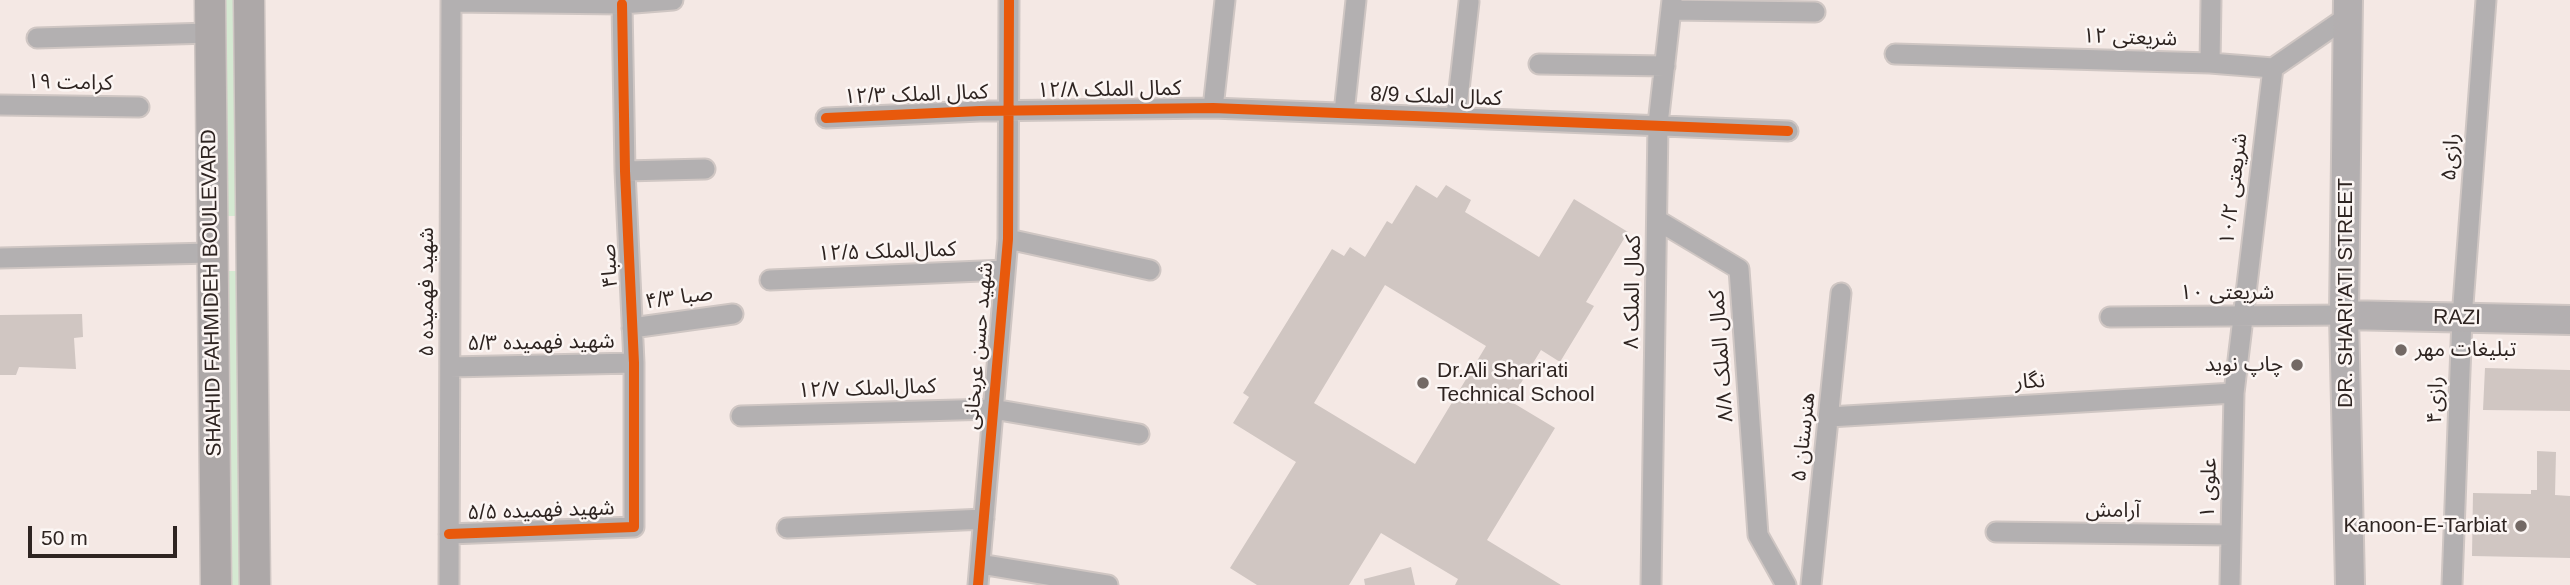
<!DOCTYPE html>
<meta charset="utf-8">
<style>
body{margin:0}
#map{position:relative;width:2570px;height:585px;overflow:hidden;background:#f4e8e4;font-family:Arial,sans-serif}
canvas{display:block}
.scale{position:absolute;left:28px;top:526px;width:149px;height:32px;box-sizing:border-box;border:4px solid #2e2421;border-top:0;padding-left:9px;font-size:21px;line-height:24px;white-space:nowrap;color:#2e2421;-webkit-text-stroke:5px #fcf6f4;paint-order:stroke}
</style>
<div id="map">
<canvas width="2570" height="585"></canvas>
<div class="scale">50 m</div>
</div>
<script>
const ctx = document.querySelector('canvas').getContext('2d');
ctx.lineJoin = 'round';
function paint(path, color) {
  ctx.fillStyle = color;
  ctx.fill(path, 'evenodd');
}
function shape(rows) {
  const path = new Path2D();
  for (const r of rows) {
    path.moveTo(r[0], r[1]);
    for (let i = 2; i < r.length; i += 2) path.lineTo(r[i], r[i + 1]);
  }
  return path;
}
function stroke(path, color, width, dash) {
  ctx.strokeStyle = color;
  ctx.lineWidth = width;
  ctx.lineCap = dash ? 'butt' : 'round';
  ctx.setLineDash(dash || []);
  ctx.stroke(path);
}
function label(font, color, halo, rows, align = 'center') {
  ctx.font = font + ' Arial,"Noto Sans Arabic",sans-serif';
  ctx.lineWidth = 5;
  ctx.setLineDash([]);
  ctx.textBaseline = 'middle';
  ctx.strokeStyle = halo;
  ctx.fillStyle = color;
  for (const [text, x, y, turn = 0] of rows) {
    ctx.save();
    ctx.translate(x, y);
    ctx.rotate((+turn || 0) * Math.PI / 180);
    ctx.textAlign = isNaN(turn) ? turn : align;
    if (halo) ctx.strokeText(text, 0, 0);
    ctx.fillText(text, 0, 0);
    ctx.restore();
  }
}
paint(shape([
 [225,0,234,0,239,216,228,216],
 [225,271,240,271,242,585,232,585]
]), '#d5e9d2');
paint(shape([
 [1416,185,1437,198,1446,185,1471,200,1465,212,1539,257,1574,199,1628,232,1586,302,1594,306,1560,362,1541,350,1510,401,1555,428,1487,540,1561,585,1455,585,1458,579,1381,533,1349,585,1257,585,1230,568,1296,462,1233,423,1249,397,1243,393,1332,249,1344,256,1350,247,1365,257,1387,221,1392,224],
 [1385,285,1486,346,1415,464,1314,403],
 [82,314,83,337,74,338,76,369,19,367,16,375,0,375,0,315],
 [2485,368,2570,370,2570,411,2483,410],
 [2537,451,2556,452,2555,495,2570,496,2570,558,2472,556,2473,493,2531,494,2531,490,2537,490],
 [1411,567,1415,585,1365,585,1364,579]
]), '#d0c6c2');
const street = shape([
 [451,2,622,4,673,0],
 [1671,10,1815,12],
 [37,38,210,33],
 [1895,54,2210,63,2273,68,2347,17],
 [2210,63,2211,0],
 [1539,64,1665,66],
 [0,105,139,107],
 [1213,108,1225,0],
 [1344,113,1356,0],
 [1456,116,1469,2],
 [826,118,980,111,1213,108,1788,131],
 [625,171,705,169],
 [1657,220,1739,269,1758,535,1786,585],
 [1008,239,1150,270],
 [0,258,211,253],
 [770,280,1005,270],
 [2110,317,2344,315],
 [632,328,733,314],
 [450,367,634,363],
 [741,416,993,409,1139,434],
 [1829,417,2234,393],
 [787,528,984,519],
 [1996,532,2230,535],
 [449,534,634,527,634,363,625,171,622,4],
 [980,564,1108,585],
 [449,585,451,0],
 [978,585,1008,239,1009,0],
 [1651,585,1658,124,1672,0],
 [1811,585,1841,293],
 [2230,585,2234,393,2273,68],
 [2452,585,2462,318,2486,0]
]);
const secondary = shape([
 [2348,0,2344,315,2350,585],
 [2344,315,2570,320]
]);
const primary = shape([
 [210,0,216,585],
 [249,0,255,585]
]);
stroke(street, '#cfc6c3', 23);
stroke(secondary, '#cfc6c3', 32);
stroke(primary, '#cfc6c3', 33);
stroke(street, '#b3b0b1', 19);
stroke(secondary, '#b3afb0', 28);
stroke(primary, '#ada8a8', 30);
stroke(shape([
 [826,118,980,111,1213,108,1788,131],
 [449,534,634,527,634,363,625,171,622,4],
 [978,585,1008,239,1009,0]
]), '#e8590c', 10);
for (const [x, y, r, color] of [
 [2401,350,7,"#736965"],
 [2297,365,7,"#736965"],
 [1423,383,7,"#736965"],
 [2521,526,7,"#736965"]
]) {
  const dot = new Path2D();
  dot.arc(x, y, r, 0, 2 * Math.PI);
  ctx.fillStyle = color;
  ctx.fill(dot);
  stroke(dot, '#fcf6f4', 2.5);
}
label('21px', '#2e2421', '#fcf6f4', [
 ["شریعتی ۱۲",2130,38,2],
 ["کرامت ۱۹",70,83,1],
 ["کمال الملک ۱۲/۸",1109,90,-1],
 ["کمال الملک ۱۲/۳",916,95,-2],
 ["کمال الملک 8/9",1436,97,2],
 ["رازی۵",2451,157,-86],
 ["شریعتی ۱۰/۲",2234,189,-83],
 ["کمال‌الملک ۱۲/۵",887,252,-2],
 ["صبا۴",610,266,-93],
 ["شهید فهمیده ۵",427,292,-90],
 ["کمال الملک ۸",1633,292,-89],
 ["SHAHID FAHMIDEH BOULEVARD",212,293,-91],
 ["شریعتی ۱۰",2227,293],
 ["DR. SHARI'ATI STREET",2346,293,-90],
 ["صبا ۴/۳",679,298,-8],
 ["RAZI",2457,318,1],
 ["شهید فهمیده ۵/۳",541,343,-1],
 ["شهید حسن عربخانی",979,346,-85],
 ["کمال الملک ۸/۸",1722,356,-94],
 ["نگار",2030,382,-3],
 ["کمال‌الملک ۱۲/۷",867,389,-2],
 ["رازی۴",2436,400,-88],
 ["هنرستان ۵",1804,437,-84],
 ["علوی ۱",2209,488,-88],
 ["شهید فهمیده ۵/۵",541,511,-2],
 ["آرامش",2113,511,1]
]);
label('21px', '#2e2421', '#fcf6f4', [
 ["تبلیغات مهر",2415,350],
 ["چاپ نوید",2283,365,"right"],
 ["Dr.Ali Shari'ati",1437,371],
 ["Technical School",1437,395],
 ["Kanoon-E-Tarbiat",2507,526,"right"]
], 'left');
</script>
